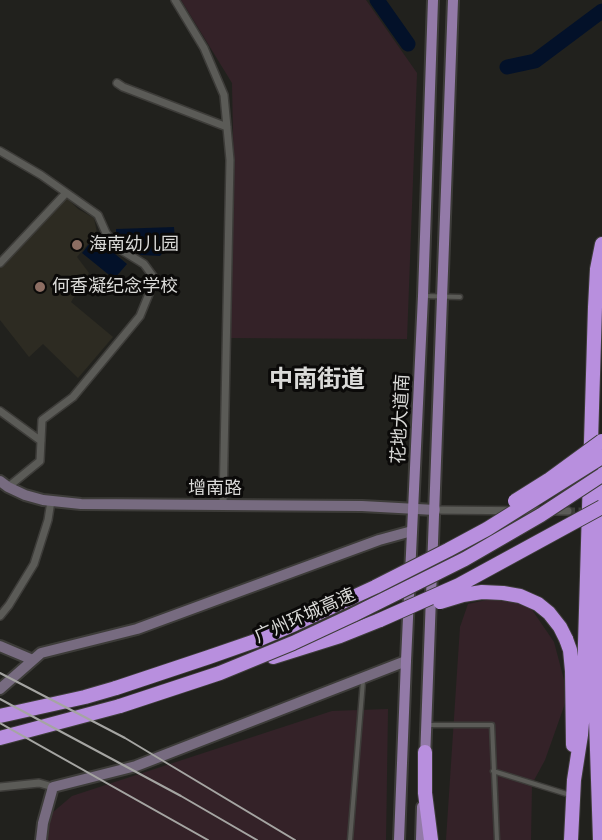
<!DOCTYPE html>
<meta charset="utf-8">
<style>
body{margin:0}
canvas{display:block;background:#21211d}
</style>
<canvas width="602" height="840"></canvas>
<script>
const ctx = document.querySelector('canvas').getContext('2d');
ctx.lineJoin = 'round';
function paint(path, color) {
  ctx.fillStyle = color;
  ctx.fill(path, 'evenodd');
}
function shape(rows) {
  const path = new Path2D();
  for (const r of rows) {
    path.moveTo(r[0], r[1]);
    for (let i = 2; i < r.length; i += 2) path.lineTo(r[i], r[i + 1]);
  }
  return path;
}
function stroke(path, color, width, dash) {
  ctx.strokeStyle = color;
  ctx.lineWidth = width;
  ctx.lineCap = dash ? 'butt' : 'round';
  ctx.setLineDash(dash || []);
  ctx.stroke(path);
}
function label(font, color, halo, rows, align = 'center') {
  ctx.font = font + ' "IBM Plex Serif","Noto Sans SC",serif';
  ctx.lineWidth = 6;
  ctx.setLineDash([]);
  ctx.textBaseline = 'middle';
  ctx.strokeStyle = halo;
  ctx.fillStyle = color;
  for (const [text, x, y, turn = 0] of rows) {
    ctx.save();
    ctx.translate(x, y);
    ctx.rotate((+turn || 0) * Math.PI / 180);
    ctx.textAlign = isNaN(turn) ? turn : align;
    if (halo) ctx.strokeText(text, 0, 0);
    ctx.fillText(text, 0, 0);
    ctx.restore();
  }
}
paint(shape([
 [181,0,366,0,417,73,407,339,230,338,234,182,232,83],
 [491,599,528,604,554,642,568,695,545,760,532,784,531,840,446,840,460,627,468,604],
 [388,709,386,840,45,840,52,813,72,796,332,711]
]), '#342228');
paint(shape([
 [66,197,78,209,94,218,97,233,77,257,89,273,71,302,113,337,78,378,43,344,29,357,0,320,0,268]
]), '#2d2b22');
paint(shape([
 [174,227,175,239,160,256,141,255,131,251,116,241,116,229],
 [95,237,127,264,114,279,82,253]
]), '#031129');
stroke(shape([
 [377,0,408,44],
 [507,67,535,61,602,11]
]), '#031129', 15);
stroke(shape([
 [568,511,587,511]
]), '#3d3d39', 7, [7, 3.5]);
const lane = shape([
 [424,296,460,297],
 [427,725,492,725,497,840],
 [493,771,570,795],
 [350,840,363,681]
]);
const street = shape([
 [175,0,204,48,224,95,230,160,223,505],
 [117,83,123,87,227,127],
 [0,151,41,175,98,215,106,233,118,248,144,264,155,279,140,316,73,397,42,420,40,461,8,487],
 [0,263,66,193],
 [0,411,41,441],
 [435,510,542,511],
 [553,511,568,511],
 [0,616,9,605,34,564,48,520,51,501],
 [0,787,39,783,53,787]
]);
const secondary = shape([
 [0,481,8,487,25,495,43,500,81,504,362,506,435,510],
 [0,646,33,660],
 [0,689,41,653,137,629,379,540,412,531],
 [41,840,43,823,53,787,136,766,406,661]
]);
const primary = shape([
 [425,759,453,0],
 [399,840,406,661,423,296,433,0],
 [421,840,422,807]
]);
const highway = shape([
 [566,639,570,650,572,671,573,745],
 [273,657,340,636,380,620],
 [0,716,85,697,116,688],
 [0,738,120,706],
 [425,752,425,793,431,840],
 [571,840,574,780,581,735,583,711,595,307,597,269,602,244],
 [600,840,595,690,602,463]
]);
stroke(lane, '#3d3c39', 7);
stroke(street, '#3d3c39', 10);
stroke(secondary, '#3d3c39', 14);
stroke(primary, '#3d3c39', 14);
stroke(highway, '#3d3c39', 16);
stroke(lane, '#5b5b57', 4);
stroke(street, '#5b5b57', 7);
stroke(secondary, '#776b80', 10);
stroke(primary, '#937aa8', 10);
stroke(highway, '#b88fde', 14);
stroke(shape([
 [0,673,125,738,295,840],
 [0,699,181,796,257,840],
 [0,723,208,840]
]), '#a5a5a2', 2);
const highwayBridge = shape([
 [515,501,550,479,602,441],
 [440,602,463,595,482,592,503,593,520,596,538,604,549,613,560,627,566,639],
 [380,620,459,585,602,507],
 [116,688,209,657,255,641,295,624,375,587,448,550,487,529,602,457],
 [120,706,220,673,293,643,353,615,465,559,541,515,602,475]
]);
stroke(highwayBridge, '#3d3c39', 16, []);
stroke(highwayBridge, '#b88fde', 14);
for (const [x, y, r, color] of [
 [77,245,6,"#8d6e63"],
 [40,287,6,"#8d6e63"]
]) {
  const dot = new Path2D();
  dot.arc(x, y, r, 0, 2 * Math.PI);
  ctx.fillStyle = color;
  ctx.fill(dot);
  stroke(dot, '#0b0a09', 2);
}
label('18px', '#dadad8', '#0b0a09', [
 ["海南幼儿园",89,245],
 ["何香凝纪念学校",52,287]
], 'left');
label('18px', '#dadad8', '#0b0a09', [
 ["花地大道南",401,419,-87],
 ["增南路",215,489],
 ["广州环城高速",305,616,-24]
]);
label('bold 24px', '#dadad8', '#0b0a09', [
 ["中南街道",317,380]
]);
</script>
